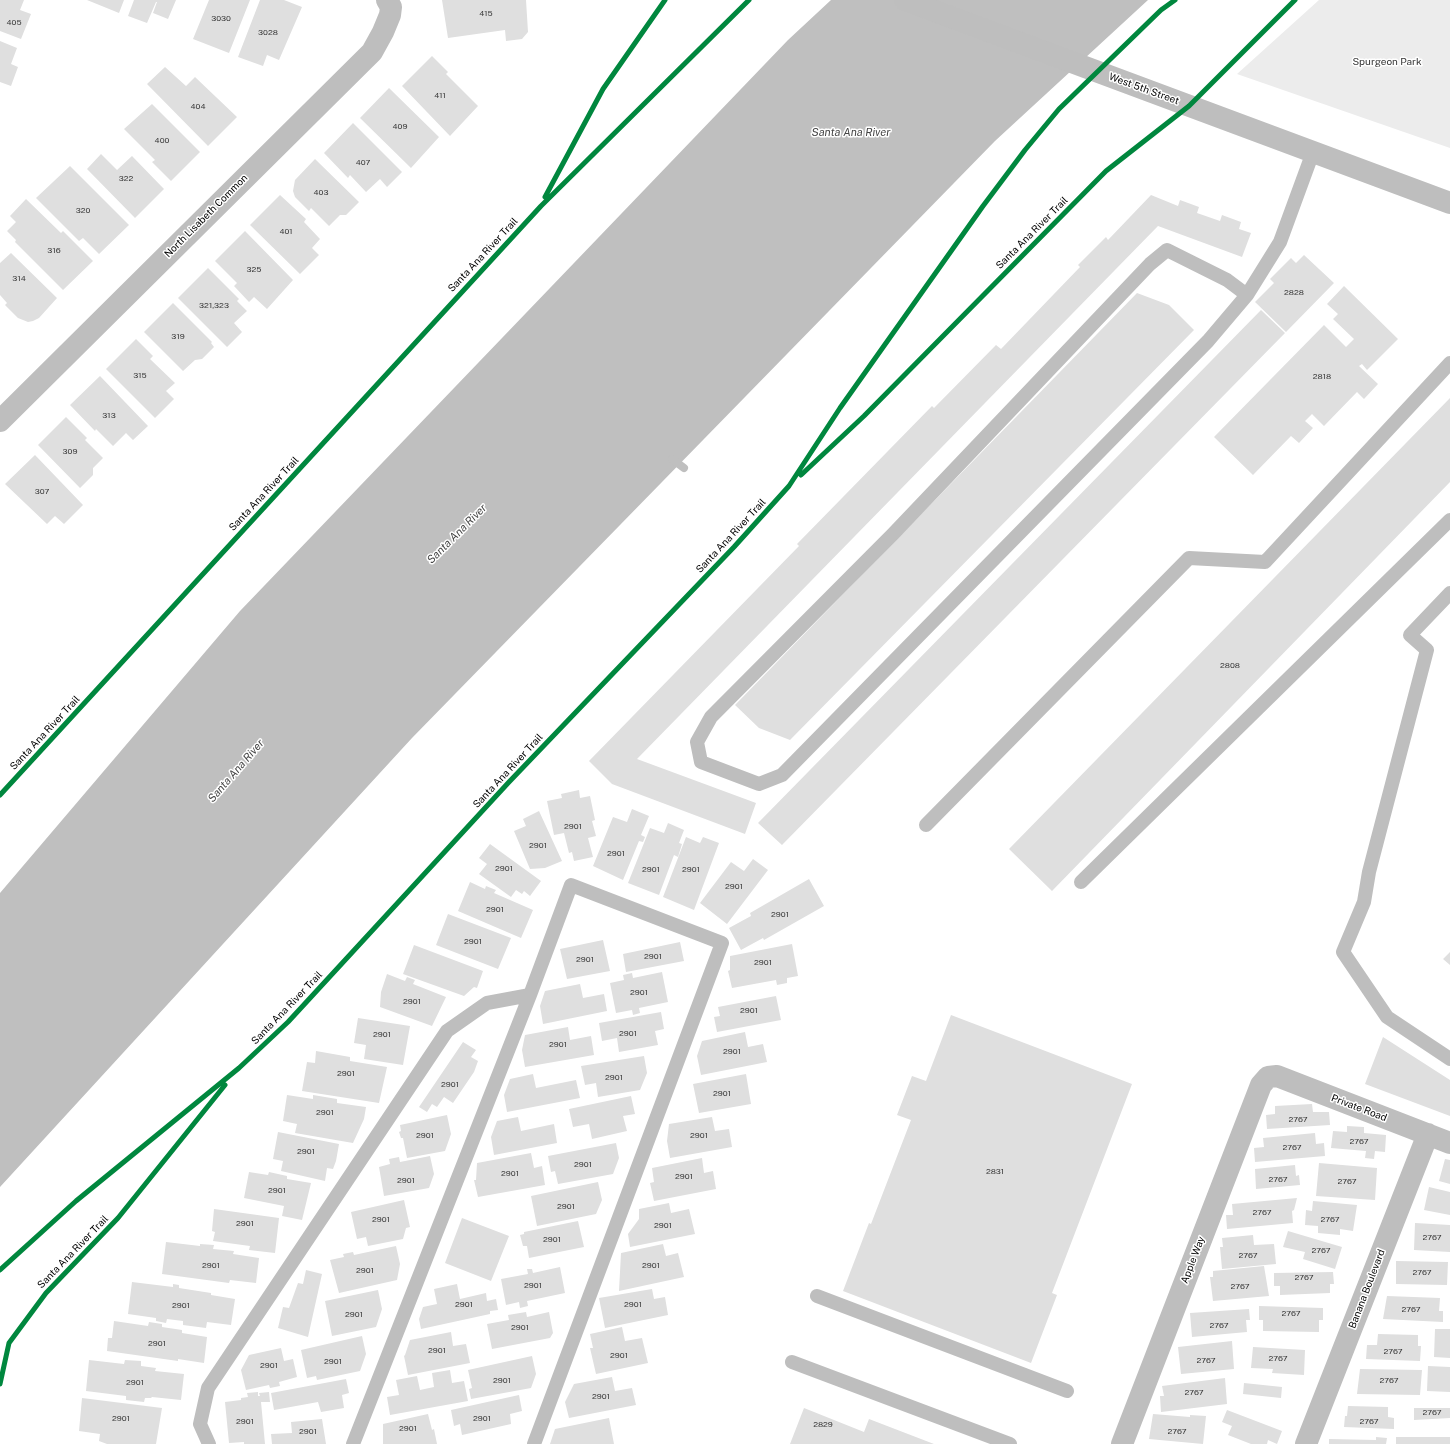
<!DOCTYPE html>
<style>
body{margin:0}
canvas{display:block;background:#fff}
</style>
<canvas width="1450" height="1444"></canvas>
<script>
const ctx = document.querySelector('canvas').getContext('2d');
ctx.lineJoin = 'round';
function paint(path, color) {
  ctx.fillStyle = color;
  ctx.fill(path, 'evenodd');
}
function shape(rows) {
  const path = new Path2D();
  for (const r of rows) {
    path.moveTo(r[0], r[1]);
    for (let i = 2; i < r.length; i += 2) path.lineTo(r[i], r[i + 1]);
  }
  return path;
}
function stroke(path, color, width, dash) {
  ctx.strokeStyle = color;
  ctx.lineWidth = width;
  ctx.lineCap = dash ? 'butt' : 'round';
  ctx.setLineDash(dash || []);
  ctx.stroke(path);
}
function label(font, color, halo, rows, align = 'center') {
  ctx.font = font + ' "Public Sans",sans-serif';
  ctx.lineWidth = 3;
  ctx.setLineDash([]);
  ctx.textBaseline = 'middle';
  ctx.strokeStyle = halo;
  ctx.fillStyle = color;
  for (const [text, x, y, turn = 0] of rows) {
    ctx.save();
    ctx.translate(x, y);
    ctx.rotate((+turn || 0) * Math.PI / 180);
    ctx.textAlign = isNaN(turn) ? turn : align;
    if (halo) ctx.strokeText(text, 0, 0);
    ctx.fillText(text, 0, 0);
    ctx.restore();
  }
}
paint(shape([
 [1319,0,1450,0,1450,148,1237,74]
]), '#ececec');
paint(shape([
 [831,0,1148,0,995,141,412,738,0,1187,0,893,240,611,788,40]
]), '#bfbfbf');
stroke(shape([
 [672,459,684,468]
]), '#bfbfbf', 8);
paint(shape([
 [0,0,24,0,20,10,31,14,21,39,0,31],
 [87,0,124,0,119,13],
 [134,0,176,0,168,19,153,13,157,2,156,2,147,23,128,16],
 [209,0,250,0,229,53,193,39],
 [260,0,284,0,302,7,279,60,267,55,263,66,238,57],
 [442,0,526,0,528,32,522,39,506,41,505,30,448,38],
 [0,41,17,48,11,64,18,67,11,86,0,82],
 [432,56,448,72,446,74,478,106,450,136,402,86],
 [165,67,186,86,195,77,237,117,208,146,147,84],
 [389,88,439,137,411,168,360,118],
 [152,104,200,152,171,181,152,162,155,160,124,129],
 [353,123,402,172,387,187,380,179,366,192,350,175,348,178,324,153],
 [101,154,117,170,132,156,164,189,135,218,87,169],
 [315,159,359,202,346,215,340,215,329,226,311,208,309,211,295,197,293,191,295,180],
 [70,166,129,225,99,254,83,238,79,241,36,198],
 [280,195,306,219,304,222,320,239,312,248,319,255,300,274,250,225],
 [1151,195,1178,206,1180,200,1199,207,1197,213,1220,221,1222,215,1241,222,1239,229,1251,233,1242,257,1158,226,637,759,756,803,745,834,612,784,589,761,799,546,797,544,932,406,934,408,996,345,1001,349,1080,267,1078,265,1106,237,1108,240],
 [26,199,61,233,63,231,93,261,63,290,15,242,16,240,7,231,16,222,10,216],
 [245,231,293,280,267,309,254,297,249,302,234,286,237,283,215,261],
 [11,253,57,298,39,318,33,321,28,322,18,318,5,305,7,303,0,295,0,263],
 [1304,255,1334,283,1286,332,1255,302,1274,283,1270,279,1291,258,1296,263],
 [208,268,239,299,237,301,247,311,234,323,242,332,227,347,178,298],
 [1344,286,1398,339,1367,370,1362,364,1359,366,1378,384,1364,399,1357,392,1324,426,1312,414,1305,421,1313,428,1299,443,1291,436,1253,475,1214,437,1324,325,1346,347,1354,339,1333,319,1338,314,1327,304],
 [1137,293,1169,305,1194,330,790,740,759,728,735,705],
 [173,303,212,342,211,343,214,347,202,359,195,360,183,371,144,332],
 [1261,310,1285,333,782,845,758,823],
 [136,339,153,356,150,359,175,383,166,391,174,399,155,418,106,369],
 [100,376,148,426,133,440,126,433,113,446,96,429,95,431,70,405],
 [1450,398,1450,482,1052,891,1009,849],
 [66,417,87,438,85,440,103,458,93,468,93,475,80,488,38,445],
 [35,455,83,505,64,524,55,516,47,524,5,484],
 [579,790,580,798,590,796,595,820,592,821,596,836,588,838,593,857,574,861,572,852,569,853,564,833,554,835,547,801,562,798,561,794],
 [632,809,649,816,641,835,645,837,643,842,639,841,623,880,593,866,613,817,627,822],
 [539,811,562,861,545,868,530,869,514,831,526,826,523,819],
 [668,823,684,830,679,843,682,844,678,857,674,855,659,895,628,883,650,828,664,833],
 [686,837,700,843,703,837,719,843,694,910,663,897],
 [490,844,541,881,530,896,524,891,522,894,516,890,511,897,479,874,487,864,479,858],
 [753,859,768,870,727,924,700,903,731,862,744,871],
 [809,879,824,906,764,940,763,938,741,950,729,928,751,916,750,913],
 [470,882,485,889,486,886,496,890,494,893,533,910,521,938,458,911],
 [448,914,511,938,498,969,436,945],
 [603,940,610,971,567,979,560,949],
 [680,942,684,961,626,972,623,954],
 [792,944,798,976,787,978,787,983,777,985,776,980,732,988,728,971,730,970,730,956],
 [414,945,483,971,477,988,474,987,464,996,403,974],
 [1450,952,1450,965,1443,959],
 [662,972,668,1002,639,1008,640,1013,633,1015,632,1010,616,1013,610,983,624,980,623,975,632,973,633,978],
 [387,974,405,981,407,977,415,980,413,984,446,997,432,1026,380,1007,381,992],
 [580,984,583,998,604,994,607,1011,543,1024,540,1006,545,991],
 [776,996,781,1020,717,1032,714,1017,720,1016,718,1007],
 [661,1012,664,1029,655,1031,658,1045,619,1052,617,1038,602,1041,599,1023],
 [951,1015,1132,1084,1052,1293,1057,1295,1031,1363,843,1291,869,1223,871,1224,911,1120,897,1115,912,1076,926,1081],
 [358,1018,410,1026,403,1065,364,1059,366,1045,354,1043],
 [568,1027,570,1040,591,1036,594,1055,525,1067,522,1050,525,1035],
 [745,1032,748,1047,763,1044,767,1062,701,1075,697,1056,702,1041],
 [1383,1037,1450,1080,1450,1116,1365,1084],
 [463,1042,476,1050,471,1057,478,1061,474,1072,453,1103,444,1097,437,1107,432,1104,427,1112,419,1107],
 [316,1051,350,1057,350,1061,387,1067,379,1103,302,1091,307,1062,315,1063],
 [644,1056,647,1073,640,1090,598,1097,596,1083,585,1085,581,1066],
 [533,1074,536,1088,576,1080,580,1098,507,1112,504,1095,510,1079],
 [746,1074,751,1104,699,1113,693,1084],
 [287,1095,313,1099,313,1095,337,1099,337,1103,366,1107,364,1119,353,1143,295,1133,297,1124,283,1121],
 [631,1096,635,1114,623,1116,627,1131,592,1139,589,1124,573,1127,569,1109],
 [1312,1104,1313,1112,1329,1112,1330,1125,1267,1129,1266,1115,1275,1114,1275,1106],
 [447,1115,451,1134,445,1151,407,1158,403,1138,401,1138,399,1132,401,1131,400,1125],
 [518,1117,521,1131,554,1124,557,1143,494,1155,491,1137,497,1121],
 [712,1117,715,1131,729,1129,732,1147,670,1158,667,1141,669,1124],
 [1347,1126,1364,1127,1364,1133,1386,1135,1385,1152,1375,1151,1374,1159,1365,1158,1366,1151,1331,1148,1333,1131,1347,1132],
 [278,1132,339,1144,336,1161,333,1169,327,1168,325,1181,281,1171,283,1161,273,1159],
 [1315,1133,1316,1144,1324,1143,1325,1156,1255,1162,1254,1148,1264,1147,1263,1138],
 [616,1143,619,1158,613,1174,558,1184,555,1171,551,1172,548,1156],
 [531,1153,534,1168,542,1166,545,1185,478,1197,474,1180,476,1180,477,1163],
 [430,1156,434,1174,429,1188,384,1196,379,1167,390,1164,389,1159,399,1157,400,1162],
 [702,1158,704,1173,713,1171,716,1189,654,1201,650,1183,654,1182,652,1168],
 [1445,1159,1450,1160,1450,1184,1439,1181],
 [1319,1163,1377,1168,1375,1200,1316,1196],
 [1295,1165,1296,1176,1299,1175,1300,1185,1256,1189,1255,1169],
 [249,1172,268,1175,269,1172,287,1176,287,1179,311,1183,302,1220,282,1216,284,1206,244,1198],
 [598,1182,602,1200,596,1214,537,1226,531,1196],
 [1429,1187,1450,1192,1450,1215,1424,1210],
 [1297,1198,1294,1210,1292,1211,1293,1223,1227,1229,1226,1215,1233,1215,1232,1204],
 [404,1200,410,1227,406,1228,403,1239,368,1246,366,1237,357,1239,351,1212],
 [1313,1201,1357,1205,1353,1231,1340,1229,1340,1235,1318,1233,1318,1226,1305,1225,1306,1210,1312,1211],
 [669,1203,671,1213,689,1209,695,1234,630,1247,628,1234,639,1219,639,1209],
 [214,1209,279,1218,275,1253,249,1250,250,1246,213,1241,215,1232,212,1231],
 [462,1218,509,1236,491,1281,445,1263],
 [578,1221,584,1247,529,1258,527,1246,523,1246,520,1235,524,1234,524,1232],
 [1415,1223,1450,1225,1450,1252,1414,1250],
 [1288,1231,1342,1247,1335,1269,1303,1259,1305,1252,1283,1247],
 [1253,1235,1254,1245,1274,1244,1276,1264,1222,1269,1220,1247,1223,1247,1222,1238],
 [166,1242,200,1246,200,1244,214,1245,213,1249,234,1251,233,1254,259,1258,256,1283,230,1280,229,1283,162,1274],
 [663,1244,666,1256,678,1253,684,1277,619,1291,621,1253],
 [396,1246,400,1264,397,1280,339,1293,330,1260,344,1257,343,1254,353,1252,354,1255],
 [1396,1261,1448,1262,1447,1285,1396,1284],
 [1264,1266,1269,1296,1213,1301,1210,1277,1213,1277,1213,1271],
 [560,1267,565,1293,527,1301,528,1306,520,1308,519,1302,506,1305,501,1279,528,1274,527,1269,532,1269,533,1273],
 [306,1270,322,1274,308,1337,278,1328,283,1307,289,1308,298,1283,303,1284],
 [1333,1272,1334,1284,1330,1284,1330,1293,1280,1295,1280,1286,1274,1286,1274,1273],
 [132,1282,173,1287,173,1284,179,1285,179,1288,211,1293,211,1295,235,1299,231,1325,207,1322,206,1328,183,1325,183,1321,167,1319,166,1323,156,1321,156,1318,128,1314],
 [457,1284,460,1299,486,1293,487,1301,496,1299,498,1310,490,1311,490,1314,421,1329,419,1319,423,1307,437,1304,434,1289],
 [652,1289,654,1299,665,1297,668,1315,605,1328,599,1298],
 [378,1290,382,1309,376,1327,332,1336,325,1301],
 [1387,1296,1440,1298,1439,1311,1443,1311,1443,1322,1383,1319],
 [1259,1306,1323,1308,1323,1320,1319,1320,1319,1332,1263,1331,1263,1320,1259,1320],
 [1249,1309,1250,1320,1246,1320,1247,1332,1192,1337,1190,1313],
 [526,1312,527,1317,549,1312,553,1333,550,1338,492,1349,487,1324,509,1320,508,1315],
 [114,1321,148,1326,149,1322,162,1324,162,1327,182,1330,182,1333,207,1337,204,1363,178,1359,178,1361,107,1351,108,1338,112,1338],
 [622,1327,625,1341,642,1338,648,1363,596,1374,590,1348,593,1348,590,1334],
 [1435,1329,1450,1329,1450,1358,1434,1357],
 [451,1332,453,1346,466,1344,470,1363,408,1375,404,1356,405,1355,410,1340],
 [1378,1334,1418,1335,1418,1346,1421,1346,1420,1361,1366,1359,1367,1345,1377,1345],
 [362,1336,366,1354,360,1371,317,1380,316,1376,307,1378,301,1350],
 [1232,1341,1234,1369,1181,1374,1178,1347],
 [1253,1347,1305,1350,1304,1375,1272,1373,1273,1369,1251,1368],
 [281,1348,284,1361,293,1359,297,1377,279,1382,280,1386,270,1388,269,1385,246,1390,241,1370,249,1355],
 [532,1356,536,1374,531,1388,471,1399,469,1389,472,1388,468,1370],
 [89,1360,124,1364,125,1360,141,1361,141,1366,156,1368,155,1371,184,1374,181,1400,152,1397,151,1398,145,1398,144,1402,126,1400,126,1396,86,1391],
 [1428,1366,1450,1367,1450,1392,1427,1391],
 [1360,1369,1422,1370,1420,1395,1357,1394],
 [450,1370,452,1383,464,1381,468,1401,390,1415,387,1397,399,1395,396,1380,417,1376,420,1390,434,1387,432,1373],
 [612,1377,615,1391,632,1388,636,1405,569,1418,565,1402,574,1384],
 [1225,1378,1227,1404,1161,1412,1160,1396,1164,1396,1162,1386],
 [346,1379,349,1393,342,1395,344,1408,321,1412,318,1402,274,1410,271,1393],
 [1244,1383,1282,1387,1281,1398,1243,1394],
 [258,1392,258,1396,260,1396,259,1393,269,1392,270,1402,261,1402,265,1444,244,1444,244,1442,229,1443,225,1402,241,1400,241,1398,248,1397,247,1393],
 [519,1395,522,1411,510,1414,511,1424,462,1435,460,1424,454,1426,451,1410],
 [82,1398,162,1408,156,1444,107,1444,99,1441,100,1434,79,1431],
 [1348,1406,1388,1407,1388,1417,1394,1418,1394,1429,1344,1427,1345,1416,1347,1416],
 [804,1408,864,1432,869,1419,934,1444,790,1444],
 [1414,1408,1450,1408,1450,1418,1414,1420],
 [1227,1410,1282,1431,1277,1444,1268,1440,1267,1444,1251,1444,1228,1435,1232,1426,1222,1422],
 [428,1414,432,1430,434,1429,437,1444,383,1444,383,1424],
 [1153,1414,1190,1417,1190,1415,1206,1416,1203,1444,1149,1439],
 [609,1418,614,1444,550,1444,555,1429],
 [322,1419,326,1444,272,1444,271,1434,292,1433,291,1422],
 [1376,1437,1387,1438,1386,1444,1329,1444,1329,1439,1376,1440],
 [1396,1437,1450,1437,1450,1444,1396,1444]
]), '#dfdfdf');
stroke(shape([
 [1247,295,1227,280,1167,250,1150,264,893,534,711,717,697,742,701,762,759,784,782,775,1208,341,1247,295,1280,242,1313,152],
 [1450,593,1410,635,1427,650,1369,872,1364,902,1343,952,1387,1017,1450,1059],
 [926,825,1189,558,1265,562,1450,363],
 [1081,882,1450,520],
 [817,1296,1067,1391],
 [792,1362,1010,1444],
 [209,1444,200,1424,208,1388,447,1031,487,1003,530,995],
 [353,1444,530,995,571,885,722,943,534,1444]
]), '#bebebe', 14);
stroke(shape([
 [0,421,372,52,383,32,390,15,391,7,387,0],
 [1122,1444,1261,1085,1268,1077,1277,1076,1450,1143],
 [1306,1444,1428,1134]
]), '#bebebe', 22);
stroke(shape([
 [905,0,1450,203]
]), '#bebebe', 22);
stroke(shape([
 [545,197,603,89,665,0],
 [801,475,864,416,1106,171,1189,106,1295,0],
 [0,795,541,206,749,0],
 [0,1270,76,1201,239,1068,288,1022,509,782,734,547,789,486,840,408,983,206,1025,150,1059,109,1161,10,1175,0],
 [0,1384,9,1343,46,1293,118,1218,225,1085]
]), '#00873e', 5);
label('8px', '#383838', null, [
 ["415",486,14],
 ["3030",221,19],
 ["405",14,23],
 ["3028",268,33],
 ["411",440,96],
 ["404",198,107],
 ["409",400,127],
 ["400",162,141],
 ["407",363,163],
 ["322",126,179],
 ["403",321,193],
 ["320",83,211],
 ["401",286,232],
 ["316",54,251],
 ["325",254,270],
 ["314",19,279],
 ["2828",1294,293],
 ["321,323",214,306],
 ["319",178,337],
 ["315",140,376],
 ["2818",1322,377],
 ["313",109,416],
 ["309",70,452],
 ["307",42,492],
 ["2808",1230,666],
 ["2901",573,827],
 ["2901",538,846],
 ["2901",616,854],
 ["2901",504,869],
 ["2901",651,870],
 ["2901",691,870],
 ["2901",734,887],
 ["2901",495,910],
 ["2901",780,915],
 ["2901",473,942],
 ["2901",653,957],
 ["2901",585,960],
 ["2901",763,963],
 ["2901",639,993],
 ["2901",412,1002],
 ["2901",749,1011],
 ["2901",628,1034],
 ["2901",382,1035],
 ["2901",558,1045],
 ["2901",732,1052],
 ["2901",346,1074],
 ["2901",614,1078],
 ["2901",450,1085],
 ["2901",722,1094],
 ["2901",325,1113],
 ["2767",1298,1120],
 ["2901",425,1136],
 ["2901",699,1136],
 ["2767",1359,1142],
 ["2767",1292,1148],
 ["2901",306,1152],
 ["2901",583,1165],
 ["2831",995,1172],
 ["2901",510,1174],
 ["2901",684,1177],
 ["2767",1278,1180],
 ["2901",406,1181],
 ["2767",1347,1182],
 ["2901",277,1191],
 ["2901",566,1207],
 ["2767",1262,1213],
 ["2901",381,1220],
 ["2767",1330,1220],
 ["2901",245,1224],
 ["2901",663,1226],
 ["2767",1432,1238],
 ["2901",552,1240],
 ["2767",1321,1251],
 ["2767",1248,1256],
 ["2901",211,1266],
 ["2901",651,1266],
 ["2901",365,1271],
 ["2767",1422,1273],
 ["2767",1304,1278],
 ["2901",533,1286],
 ["2767",1240,1287],
 ["2901",464,1305],
 ["2901",633,1305],
 ["2901",181,1306],
 ["2767",1411,1310],
 ["2767",1291,1314],
 ["2901",354,1315],
 ["2767",1219,1326],
 ["2901",520,1328],
 ["2901",157,1344],
 ["2901",437,1351],
 ["2767",1393,1352],
 ["2901",619,1356],
 ["2767",1278,1359],
 ["2767",1206,1361],
 ["2901",333,1362],
 ["2901",269,1366],
 ["2901",502,1381],
 ["2767",1389,1381],
 ["2901",135,1383],
 ["2767",1194,1393],
 ["2901",601,1397],
 ["2767",1432,1413],
 ["2901",121,1419],
 ["2901",482,1419],
 ["2901",245,1422],
 ["2767",1369,1422],
 ["2829",823,1425],
 ["2901",408,1429],
 ["2901",308,1432],
 ["2767",1177,1432]
]);
label('10px', '#333', '#fff', [
 ["Spurgeon Park",1387,62]
]);
label('10px', '#000', '#fff', [
 ["West 5th Street",1144,89,20],
 ["North Lisabeth Common",206,216,-45],
 ["Santa Ana River Trail",1032,233,-45],
 ["Santa Ana River Trail",483,255,-47],
 ["Santa Ana River Trail",264,494,-47],
 ["Santa Ana River Trail",731,536,-47],
 ["Santa Ana River Trail",45,733,-47],
 ["Santa Ana River Trail",508,771,-47],
 ["Santa Ana River Trail",287,1008,-46],
 ["Private Road",1359,1108,21],
 ["Santa Ana River Trail",73,1252,-46],
 ["Apple Way",1193,1260,-69],
 ["Banana Boulevard",1367,1289,-69]
]);
label('italic 11px', '#444', '#fff', [
 ["Santa Ana River",851,133],
 ["Santa Ana River",457,534,-45],
 ["Santa Ana River",236,771,-49]
]);
</script>
